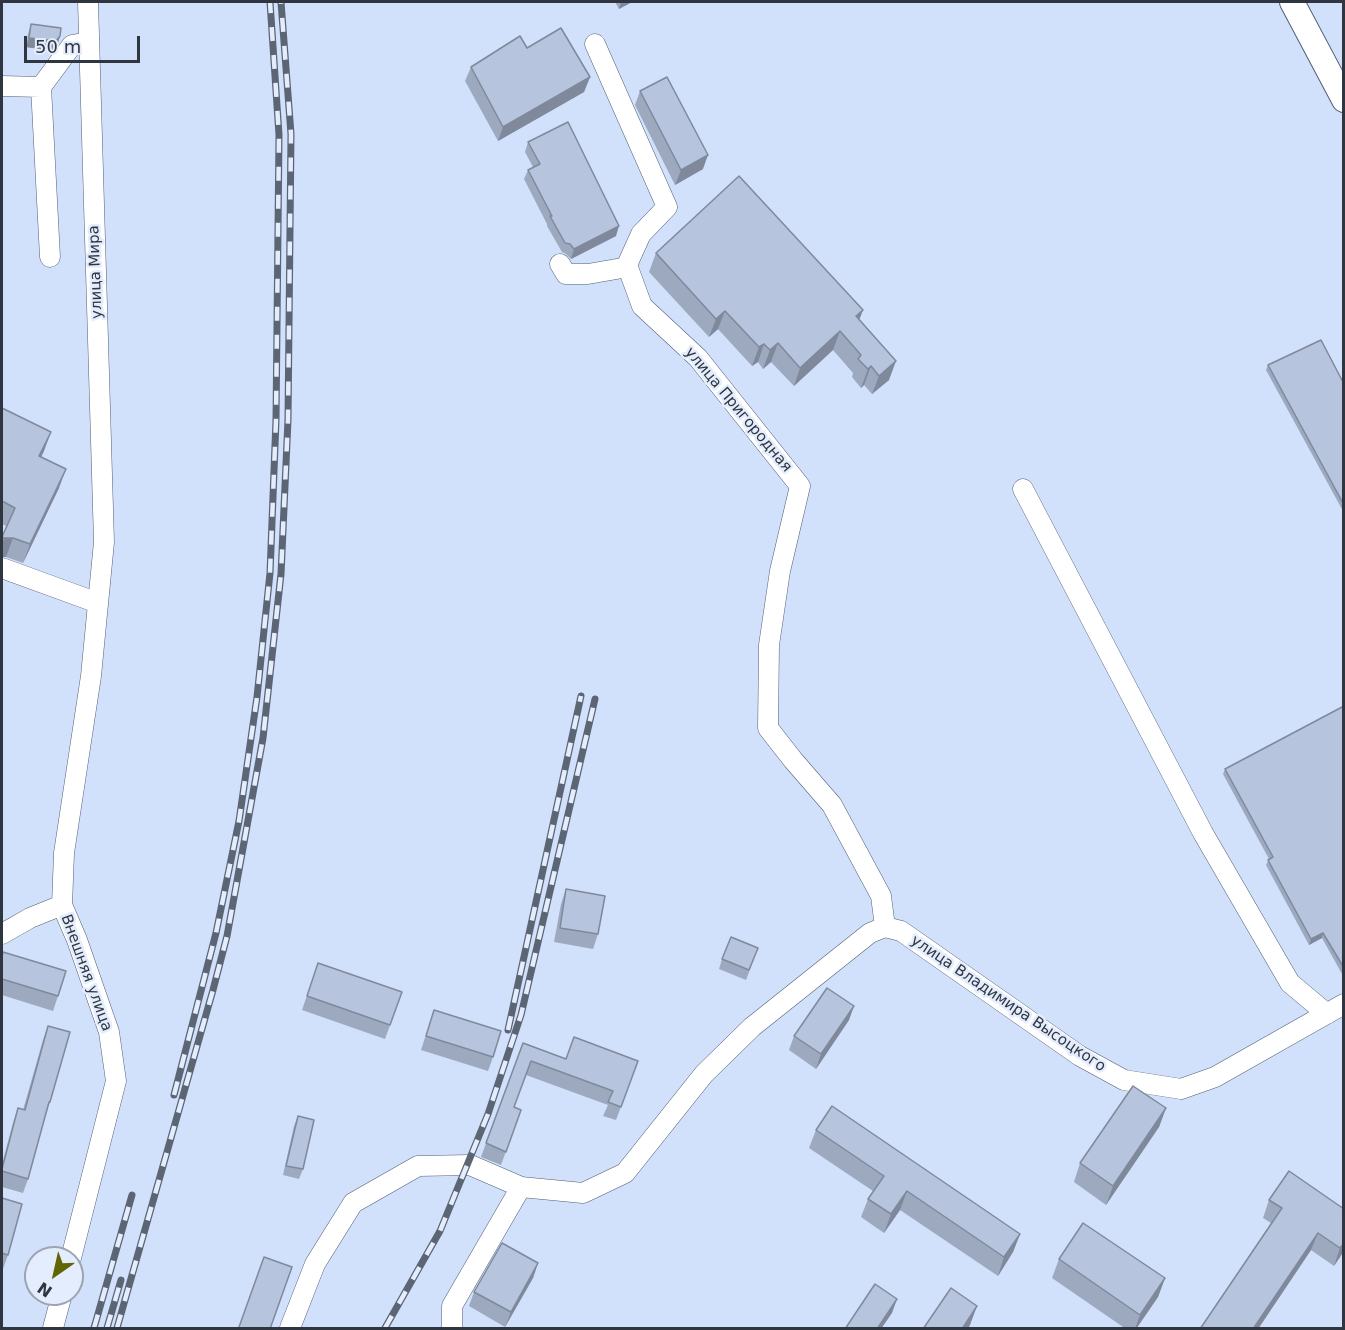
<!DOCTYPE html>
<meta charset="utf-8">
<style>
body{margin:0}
#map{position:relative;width:1345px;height:1330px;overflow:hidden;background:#d1e0fb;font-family:"DejaVu Sans",sans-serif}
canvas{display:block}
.frame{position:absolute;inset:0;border:3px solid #303640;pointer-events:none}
.north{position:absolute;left:24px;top:1246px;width:60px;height:60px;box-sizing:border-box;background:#e4edfd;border:2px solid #9ca4b1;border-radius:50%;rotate:214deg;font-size:16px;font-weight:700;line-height:24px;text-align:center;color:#303640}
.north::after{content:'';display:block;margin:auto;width:21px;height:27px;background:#616603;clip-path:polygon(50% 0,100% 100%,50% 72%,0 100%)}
.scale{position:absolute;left:24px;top:36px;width:116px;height:27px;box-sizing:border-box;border:3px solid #303640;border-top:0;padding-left:8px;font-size:18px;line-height:21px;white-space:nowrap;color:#303640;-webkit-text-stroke:4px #e4edfd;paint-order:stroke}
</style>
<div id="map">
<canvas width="1345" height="1330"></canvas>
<div class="frame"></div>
<div class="north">N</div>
<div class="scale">50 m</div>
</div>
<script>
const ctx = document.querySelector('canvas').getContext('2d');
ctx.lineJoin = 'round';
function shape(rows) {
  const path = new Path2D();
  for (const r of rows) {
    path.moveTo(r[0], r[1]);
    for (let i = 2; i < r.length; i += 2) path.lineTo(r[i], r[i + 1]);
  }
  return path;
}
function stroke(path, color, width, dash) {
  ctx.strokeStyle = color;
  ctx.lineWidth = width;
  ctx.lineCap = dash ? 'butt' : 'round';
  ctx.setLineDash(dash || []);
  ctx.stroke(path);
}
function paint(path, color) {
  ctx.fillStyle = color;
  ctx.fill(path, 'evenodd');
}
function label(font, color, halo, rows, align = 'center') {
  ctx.font = font + ' "DejaVu Sans",sans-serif';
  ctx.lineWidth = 5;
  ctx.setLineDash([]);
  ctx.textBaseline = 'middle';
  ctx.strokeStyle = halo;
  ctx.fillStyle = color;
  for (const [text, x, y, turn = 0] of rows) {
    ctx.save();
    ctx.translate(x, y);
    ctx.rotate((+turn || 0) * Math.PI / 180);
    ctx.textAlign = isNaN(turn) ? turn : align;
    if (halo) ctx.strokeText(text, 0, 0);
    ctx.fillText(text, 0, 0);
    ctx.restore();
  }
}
const minor = shape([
 [595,44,667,207,641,234,627,265,642,306,698,358,800,486,780,571,769,645,768,728,793,760,832,805,881,896,885,927],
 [2,86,41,87],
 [50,257,41,87,72,45,89,42],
 [560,264,566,274,588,274,628,267],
 [1023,489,1203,833,1290,983,1327,1014],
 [2,568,98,603],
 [2,934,30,918,62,905],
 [521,1187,583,1193,625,1173,704,1074,752,1027,870,933,885,927,901,931,1080,1056,1124,1080,1181,1089,1215,1077,1344,1004],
 [71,1258,116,1081,109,1032,77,940,62,905,64,853,91,676,104,542,88,2],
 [53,1328,62,1294],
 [290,1328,315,1264,353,1203,418,1166,470,1165,521,1187,452,1306,452,1328]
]);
const major = shape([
 [1292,2,1344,100]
]);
stroke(minor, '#525e75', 21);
stroke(major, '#525e75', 26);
stroke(minor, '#fff', 20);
stroke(major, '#fff', 24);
const rail = shape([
 [508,1030,581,696],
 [174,1095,216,933,239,821,257,697,270,573,276,420,279,135,270,2],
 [94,1328,132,1195],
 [107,1328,121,1280],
 [117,1328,213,990,227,936,263,738,281,574,288,420,291,134,281,2],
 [385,1328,440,1231,488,1114,521,1015,595,699]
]);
stroke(rail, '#5c6574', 7);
stroke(rail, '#e4edfd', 4.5, [14]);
paint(shape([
 [615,2,632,2,619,9],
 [31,24,60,36,57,46,53,51,26,47,28,34],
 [527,48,590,77,584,92,498,141,465,81,471,67],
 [640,91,703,169,675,185,635,105],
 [528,142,616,236,571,259,566,254,562,252,547,226,547,224,524,179,528,170,533,167,525,152],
 [656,253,863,310,859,320,889,380,872,394,864,385,861,388,852,377,853,373,833,350,794,386,771,362,763,369,758,362,752,366,718,329,709,337,649,272],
 [1268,365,1344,384,1344,513,1266,370],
 [2,408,44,451,41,457,59,488,23,563,6,557,2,557,2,537,6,526,2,524],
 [1344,706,1344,974,1342,974,1322,938,1309,945,1266,865,1269,859,1223,774,1225,769],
 [566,889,598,934,593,949,554,942,561,904],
 [758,948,746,980,719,969,722,959],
 [2,956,58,996,53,1011,2,995],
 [318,963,402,992,385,1039,302,1010],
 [434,1010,493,1057,488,1071,421,1050],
 [849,1020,816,1069,789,1050,794,1036],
 [48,1026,50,1102,45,1117,28,1179,23,1193,2,1187,2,1164,13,1123,18,1108,23,1110,43,1040],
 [523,1043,566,1059,638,1061,616,1120,603,1116,608,1105,526,1075,514,1107,521,1110,501,1165,481,1157],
 [1166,1108,1159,1127,1106,1205,1074,1182,1080,1163],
 [298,1116,303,1169,299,1179,283,1175,294,1126],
 [816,1130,1020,1234,1013,1252,998,1276,900,1210,884,1233,861,1217,868,1199,873,1191,809,1148],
 [2,1198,8,1255,3,1269,2,1269],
 [1269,1200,1344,1209,1344,1251,1334,1266,1311,1250,1258,1329,1200,1329,1271,1223,1263,1218],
 [1059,1259,1165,1278,1158,1297,1136,1329,1126,1329,1052,1278],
 [538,1263,533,1278,505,1327,469,1306,474,1292]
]), '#9da9bf');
paint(shape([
 [621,2,632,2,619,9],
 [60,36,57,46,53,51,26,47,29,38],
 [590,77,584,92,498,141,503,127],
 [708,155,703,169,675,185,681,170],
 [619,226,616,236,571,259,574,249],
 [863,310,856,328,856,316],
 [725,311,718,329,709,337,716,319],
 [840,331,833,350,794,386,800,368],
 [778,343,771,362,763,369,770,350],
 [764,344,758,362,752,366,759,347],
 [896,361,889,380,872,394,879,376],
 [871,366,864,385,861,388,868,369],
 [51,432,44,451,32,475,39,456],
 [66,469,59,488,23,563,30,544],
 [4,538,13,538,6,557,2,557,2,545],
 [1323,933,1322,938,1309,945,1311,939],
 [854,1006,849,1020,816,1069,821,1054],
 [1166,1108,1159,1127,1106,1205,1113,1186],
 [907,1191,900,1210,884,1233,891,1214],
 [1318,1233,1311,1250,1258,1329,1253,1329],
 [1020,1234,1013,1252,998,1276,1004,1257],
 [1344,1243,1344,1251,1334,1266,1340,1248],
 [538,1263,533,1278,505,1327,511,1312],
 [1165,1278,1158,1297,1136,1329,1135,1329,1140,1315],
 [897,1299,892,1313,881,1329,877,1329],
 [977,1306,970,1325,968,1329,962,1329]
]), '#7f899b');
const building = shape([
 [31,24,61,28,60,36,56,41,29,38,31,24],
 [561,28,590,77,503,127,471,67,520,36,527,48,561,28],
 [667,77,708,155,681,170,640,91,667,77],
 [568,122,619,226,574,249,570,244,565,243,550,216,552,216,528,170,540,164,528,142,568,122],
 [739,176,863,310,856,316,896,361,879,376,871,366,868,369,858,359,861,355,840,331,800,368,778,343,770,350,764,344,759,347,725,311,716,319,656,253,739,176],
 [1321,340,1344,384,1344,505,1268,365,1321,340],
 [2,408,51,432,39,456,66,469,30,544,13,538,4,538,2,537,15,508,2,501,2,408],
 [1344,706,1344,968,1323,933,1311,939,1268,860,1273,857,1225,769,1344,706],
 [566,889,605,896,598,934,560,928,566,889],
 [731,937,758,948,749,970,722,959,731,937],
 [3,952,66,971,58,996,2,979,2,956,3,952],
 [318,963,402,992,390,1025,307,996,318,963],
 [827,988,854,1006,821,1054,794,1036,827,988],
 [434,1010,501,1031,493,1057,426,1036,434,1010],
 [48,1026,70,1032,50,1102,49,1102,28,1179,2,1171,2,1169,18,1108,25,1110,48,1026],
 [574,1037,638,1061,621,1107,608,1102,613,1091,531,1061,514,1107,521,1110,506,1152,486,1143,523,1043,566,1059,574,1037],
 [1133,1086,1166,1108,1113,1186,1080,1163,1133,1086],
 [832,1106,1020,1234,1004,1257,907,1191,891,1214,868,1199,884,1176,816,1130,832,1106],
 [298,1116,314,1120,303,1169,286,1166,298,1116],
 [1289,1171,1344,1209,1344,1243,1340,1248,1318,1233,1253,1329,1200,1329,1282,1208,1269,1200,1289,1171],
 [2,1198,22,1204,8,1255,2,1253,2,1198],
 [1083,1223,1165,1278,1140,1315,1059,1259,1083,1223],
 [502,1243,538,1263,511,1312,474,1292,502,1243],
 [264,1257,292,1267,270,1329,242,1329,239,1327,264,1257],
 [875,1284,897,1299,877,1329,845,1329,875,1284],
 [951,1288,977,1306,962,1329,923,1329,951,1288]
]);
paint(building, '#b6c4de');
stroke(building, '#7f899b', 1.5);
label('15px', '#303640', '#e4edfd', [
 ["улица Мира",96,272,-92],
 ["улица Пригородная",738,410,50],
 ["Внешняя улица",86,973,70],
 ["улица Владимира Высоцкого",1008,1004,34]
]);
</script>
